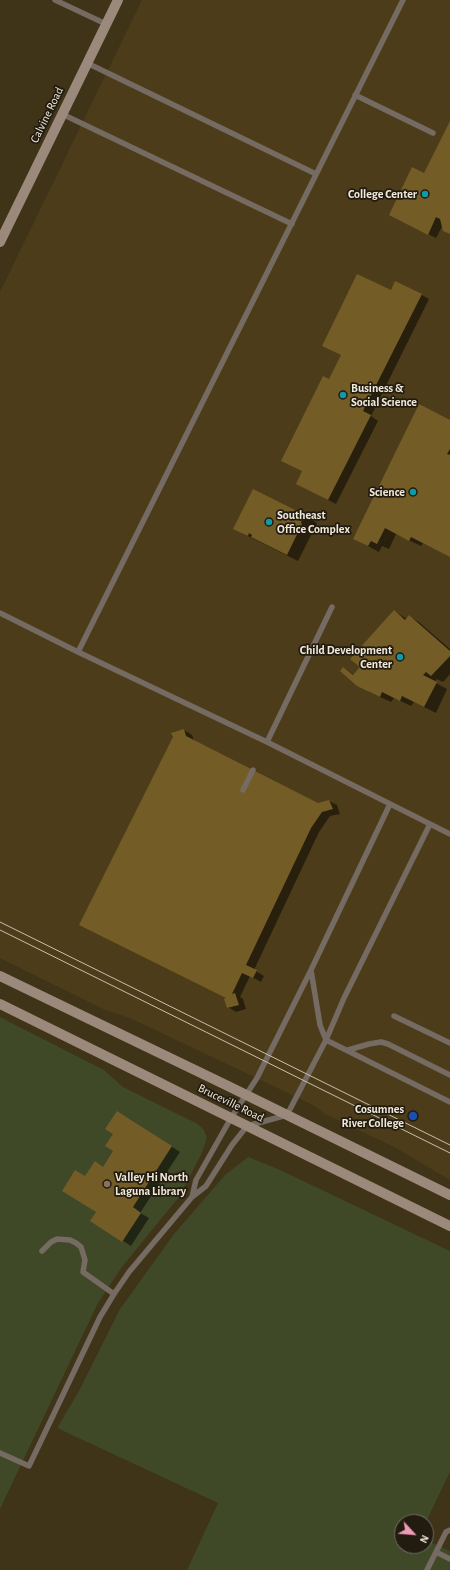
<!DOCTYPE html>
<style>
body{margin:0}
#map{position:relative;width:450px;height:1570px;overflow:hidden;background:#3f3318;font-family:"Alegreya Sans",sans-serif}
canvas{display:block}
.north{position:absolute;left:394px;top:1514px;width:40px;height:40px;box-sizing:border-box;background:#211b10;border:1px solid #746d61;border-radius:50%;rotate:116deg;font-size:11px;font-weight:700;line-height:16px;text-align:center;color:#f1e9da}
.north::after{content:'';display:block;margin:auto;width:14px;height:18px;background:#f09ab7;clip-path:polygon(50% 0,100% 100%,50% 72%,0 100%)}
</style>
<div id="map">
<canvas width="450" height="1570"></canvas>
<div class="north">N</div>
</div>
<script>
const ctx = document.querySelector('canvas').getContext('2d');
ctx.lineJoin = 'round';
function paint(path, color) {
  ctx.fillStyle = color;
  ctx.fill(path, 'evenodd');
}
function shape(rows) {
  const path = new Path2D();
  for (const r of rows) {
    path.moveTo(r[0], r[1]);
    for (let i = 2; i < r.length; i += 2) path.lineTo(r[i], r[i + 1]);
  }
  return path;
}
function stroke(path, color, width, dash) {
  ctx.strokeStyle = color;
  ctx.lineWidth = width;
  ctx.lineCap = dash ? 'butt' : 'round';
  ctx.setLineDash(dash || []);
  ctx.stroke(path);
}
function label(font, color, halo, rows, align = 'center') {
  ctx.font = font + ' "Alegreya Sans",sans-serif';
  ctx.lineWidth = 3.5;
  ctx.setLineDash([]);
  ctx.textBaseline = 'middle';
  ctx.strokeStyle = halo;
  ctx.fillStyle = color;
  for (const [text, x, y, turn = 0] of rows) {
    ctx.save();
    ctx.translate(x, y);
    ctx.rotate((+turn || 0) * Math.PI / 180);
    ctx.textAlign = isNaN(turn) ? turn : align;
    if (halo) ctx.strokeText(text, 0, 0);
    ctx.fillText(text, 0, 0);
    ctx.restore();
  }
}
paint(shape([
 [142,0,450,0,450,1180,394,1147,325,1114,313,1105,132,1019,103,1009,0,958,0,292]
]), '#4c3c1a');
paint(shape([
 [0,1017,104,1070,123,1087,198,1124,204,1130,207,1138,202,1153,179,1197,122,1267,98,1303,0,1509],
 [248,1157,278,1169,450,1251,450,1472,426,1522,402,1522,402,1546,426,1546,426,1540,450,1551,450,1570,187,1570,218,1503,57,1428,79,1391,120,1309,174,1234,225,1175]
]), '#3f4827');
paint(shape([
 [450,123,450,234,443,225,436,238,398,219,424,174],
 [391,292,422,295,429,299,371,416,378,421,336,504,305,488,303,471,330,380,342,355,323,346],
 [450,421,450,556,423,543,421,546,396,534,389,549,382,546,379,552,355,539],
 [254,491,317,523,316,526,314,525,311,530,313,531,298,561,246,535],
 [394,611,407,619,409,616,420,623,450,649,450,674,443,682,437,679,434,682,447,689,436,713,414,702,411,706,394,698,391,702,369,692,344,668,354,675,361,667],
 [184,730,192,735,194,741,318,804,329,801,337,805,340,814,330,816,319,832,254,970,264,976,261,982,250,976,240,997,243,999,246,1009,236,1012,228,1007,228,999],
 [125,1116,180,1152,140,1213,149,1218,131,1246,92,1221,97,1212,86,1177,104,1168,115,1150]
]), '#0007');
paint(shape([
 [450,121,450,234,443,231,440,219,436,217,428,235,389,215,412,167,424,173],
 [357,274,391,290,395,281,422,294,363,411,371,415,328,500,296,484,302,471,281,461,323,376,329,379,341,355,322,346],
 [419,404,450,420,450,449,447,454,450,455,450,557,411,537,409,541,385,528,377,544,371,541,368,546,353,539],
 [253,489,307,516,304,521,302,520,301,523,302,524,287,555,251,537,252,535,249,533,248,536,233,529],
 [394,610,405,620,409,615,450,651,450,656,431,676,426,672,423,675,437,682,424,707,402,696,400,701,382,692,380,697,357,686,340,671,343,667,353,675,360,667,350,659],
 [184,729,186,736,318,803,329,800,333,809,322,812,311,828,246,965,257,970,253,978,242,973,232,994,235,993,239,1005,227,1008,224,999,226,998,79,925,173,737,171,733],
 [117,1111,172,1146,133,1207,141,1213,122,1242,90,1221,96,1212,62,1191,75,1170,85,1176,95,1161,103,1167,113,1151,105,1146,113,1134,105,1129]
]), '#745c27');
stroke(shape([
 [55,0,106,24],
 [403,0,78,652,267,742,450,834],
 [87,63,316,174],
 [355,95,433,133],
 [62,114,292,224],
 [0,613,78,652],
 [267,742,332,607],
 [243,790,253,770],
 [311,970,320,1025,326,1040,450,1102],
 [394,1016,450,1043],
 [348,1050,369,1044,381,1042,388,1044,450,1075],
 [192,1197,196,1180,231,1118,257,1078,311,970,390,804],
 [42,1251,51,1242,57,1239,70,1240,76,1243,81,1247,85,1260,83,1272,114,1294],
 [0,1453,29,1466,100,1317,114,1294,129,1272,192,1197,206,1186,232,1145,247,1126,287,1115,326,1040,344,998,430,824],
 [450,1530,446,1532,436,1552,450,1559],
 [427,1570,436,1552]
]), '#766b62', 5.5);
stroke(shape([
 [0,242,118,0],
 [0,976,228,1086,450,1195],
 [0,1004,450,1226]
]), '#9b8a7b', 10);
stroke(shape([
 [0,922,450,1145],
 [0,930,450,1153]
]), '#c8bfad', 1);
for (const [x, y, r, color] of [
 [425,194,4,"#0f9aa8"],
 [343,395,4,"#0f9aa8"],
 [413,492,4,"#0f9aa8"],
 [269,522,4,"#0f9aa8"],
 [400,657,4,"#0f9aa8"],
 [413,1116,5,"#1a4fb4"],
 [107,1184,4,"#8d6e63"]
]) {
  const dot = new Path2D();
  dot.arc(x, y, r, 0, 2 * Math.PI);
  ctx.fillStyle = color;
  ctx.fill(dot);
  stroke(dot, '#211b10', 1.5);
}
label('12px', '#f1e9da', '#211b10', [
 ["Calvine Road",47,115,-64],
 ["Bruceville Road",231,1103,26]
]);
label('bold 12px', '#f1e9da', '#211b10', [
 ["College Center",417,194],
 ["Business &",351,388,"left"],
 ["Social Science",351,402,"left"],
 ["Science",405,492],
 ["Southeast",277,515,"left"],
 ["Office Complex",277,529,"left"],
 ["Child Development",392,650],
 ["Center",392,664],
 ["Cosumnes",404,1109],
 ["River College",404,1123],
 ["Valley Hi North",115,1177,"left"],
 ["Laguna Library",115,1191,"left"]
], 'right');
</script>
